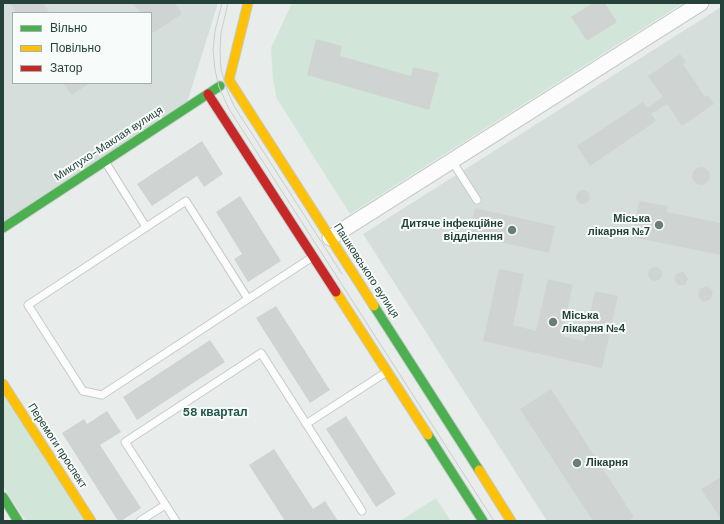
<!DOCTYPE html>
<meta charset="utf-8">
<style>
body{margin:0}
#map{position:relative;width:724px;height:524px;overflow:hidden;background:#e8edeb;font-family:"DM Sans",sans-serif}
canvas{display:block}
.frame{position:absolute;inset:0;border:4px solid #24423a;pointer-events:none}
.legend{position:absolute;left:12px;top:12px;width:140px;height:72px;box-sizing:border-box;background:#f7fbf9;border:1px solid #a3b1ad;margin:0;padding:5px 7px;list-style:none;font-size:12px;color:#24423a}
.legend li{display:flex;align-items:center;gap:8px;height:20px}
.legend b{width:20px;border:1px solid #a3b1ad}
</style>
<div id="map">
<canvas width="724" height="524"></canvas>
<div class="frame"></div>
<ul class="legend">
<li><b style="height:5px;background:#4caf50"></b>Вільно</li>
<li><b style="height:5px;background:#ffc107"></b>Повільно</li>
<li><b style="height:5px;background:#c62828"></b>Затор</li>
</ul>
</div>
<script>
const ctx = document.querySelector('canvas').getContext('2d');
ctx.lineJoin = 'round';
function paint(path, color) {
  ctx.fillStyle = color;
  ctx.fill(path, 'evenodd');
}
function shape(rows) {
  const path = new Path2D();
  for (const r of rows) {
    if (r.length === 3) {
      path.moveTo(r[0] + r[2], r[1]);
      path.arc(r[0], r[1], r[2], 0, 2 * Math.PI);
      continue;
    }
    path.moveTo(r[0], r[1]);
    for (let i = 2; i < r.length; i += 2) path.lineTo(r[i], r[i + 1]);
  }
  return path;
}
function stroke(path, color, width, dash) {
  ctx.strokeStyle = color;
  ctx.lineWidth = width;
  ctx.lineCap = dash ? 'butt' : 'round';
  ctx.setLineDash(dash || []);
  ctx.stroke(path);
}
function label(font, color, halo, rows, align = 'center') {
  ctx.font = font + ' "DM Sans",sans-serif';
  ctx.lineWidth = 4;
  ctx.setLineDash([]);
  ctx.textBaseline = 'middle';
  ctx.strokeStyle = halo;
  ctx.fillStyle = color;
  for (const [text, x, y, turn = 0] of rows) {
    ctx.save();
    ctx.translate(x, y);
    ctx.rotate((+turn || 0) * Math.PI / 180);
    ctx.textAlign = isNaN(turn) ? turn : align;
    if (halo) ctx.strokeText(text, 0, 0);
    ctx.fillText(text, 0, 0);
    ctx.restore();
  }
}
paint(shape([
 [3,3,218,3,185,109,3,223],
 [13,13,151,13,151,83,13,83],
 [721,7,721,521,547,521,363,234]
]), '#d6dedb');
paint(shape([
 [292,3,683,3,350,214,277,99,273,80,271,48],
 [3,394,85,521,26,521,3,486],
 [436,498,450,520,448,521,400,521]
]), '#d1e6d8');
paint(shape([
 [10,3,43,3,50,13,16,13],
 [133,3,175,3,182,14,153,33,151,30,151,13,140,13],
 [593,3,605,3,617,22,587,41,571,17],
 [316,39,342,46,340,56,411,76,413,67,439,73,429,110,307,75],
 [680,54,686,62,683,64,705,97,708,95,714,104,682,126,667,104,651,114,656,121,590,166,577,146,643,102,647,108,663,97,648,76],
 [63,83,90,83,72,95],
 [202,141,223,174,204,187,197,176,152,206,137,184],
 [701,176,9],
 [583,197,7],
 [240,196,281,261,248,282,234,259,242,254,216,212],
 [639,201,668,206,667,212,721,223,721,255,632,237],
 [475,208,555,226,549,253,469,235],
 [655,274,7],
 [499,269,524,274,513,325,536,331,548,279,573,285,561,336,584,341,595,291,618,296,602,368,483,341],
 [684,272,688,279,685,285,678,285,674,279,677,273],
 [707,286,713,291,711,299,704,302,698,297,699,289],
 [276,306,330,390,310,403,256,318],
 [210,340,225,362,137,420,123,397],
 [551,389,634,517,628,521,593,521,520,409],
 [107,411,121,432,100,445,141,508,121,521,118,521,62,433,84,419,87,424],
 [346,416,396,494,376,507,326,429],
 [274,449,313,509,325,501,338,521,285,521,249,465],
 [721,477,721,519,701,489]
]), '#cfd4d2');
const lane = shape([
 [452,161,477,200],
 [106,163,146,227],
 [248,299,186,201,28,305,83,391,102,395,248,299,311,258],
 [306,424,385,373],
 [140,521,165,505],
 [176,521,125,442,261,353,362,511]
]);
const street = shape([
 [330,238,701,3]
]);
const fast = shape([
 [3,228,220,86],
 [374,306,479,470],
 [428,435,483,521],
 [3,497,18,521]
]);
const slow = shape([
 [248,3,229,80,374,306],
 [336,292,428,435],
 [3,384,91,521],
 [479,470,511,521]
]);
const jam = shape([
 [208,94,336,292]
]);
stroke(lane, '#c5cac8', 9);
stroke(street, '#c5cac8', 17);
stroke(fast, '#c3cbc8', 11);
stroke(slow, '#c3cbc8', 11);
stroke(jam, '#c3cbc8', 11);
stroke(lane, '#fcfcfc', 7);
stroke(street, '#fcfcfc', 15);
stroke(fast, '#4caf50', 9);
stroke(slow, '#ffc107', 9);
stroke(jam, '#c62828', 9);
stroke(shape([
 [222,3,215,31,213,50,215,70,219,87,229,109,494,521],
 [228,3,221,33,220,50,221,69,227,90,234,106,342,274]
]), '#c9cdcc', 1);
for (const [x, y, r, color] of [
 [659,225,5,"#697e78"],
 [512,230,5,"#697e78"],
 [553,322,5,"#697e78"],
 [577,463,5,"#697e78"]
]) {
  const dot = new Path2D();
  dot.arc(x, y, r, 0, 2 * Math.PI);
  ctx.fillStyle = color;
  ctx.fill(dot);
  stroke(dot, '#f7fbf9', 1.5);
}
label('11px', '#24423a', '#f7fbf9', [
 ["Миклухо-Маклая вулиця",109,144,-33],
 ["Пашковського вулиця",366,271,57],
 ["Перемоги проспект",57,446,57]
]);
label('bold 11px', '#24423a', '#f7fbf9', [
 ["Міська",650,219],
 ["лікарня №7",650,232],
 ["Дитяче інфекційне",503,224],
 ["відділення",503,237],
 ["Міська",562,316,"left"],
 ["лікарня №4",562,329,"left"],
 ["Лікарня",586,463,"left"]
], 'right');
label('bold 12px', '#1f5548', '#f7fbf9', [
 ["58 квартал",215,413]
]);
</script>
